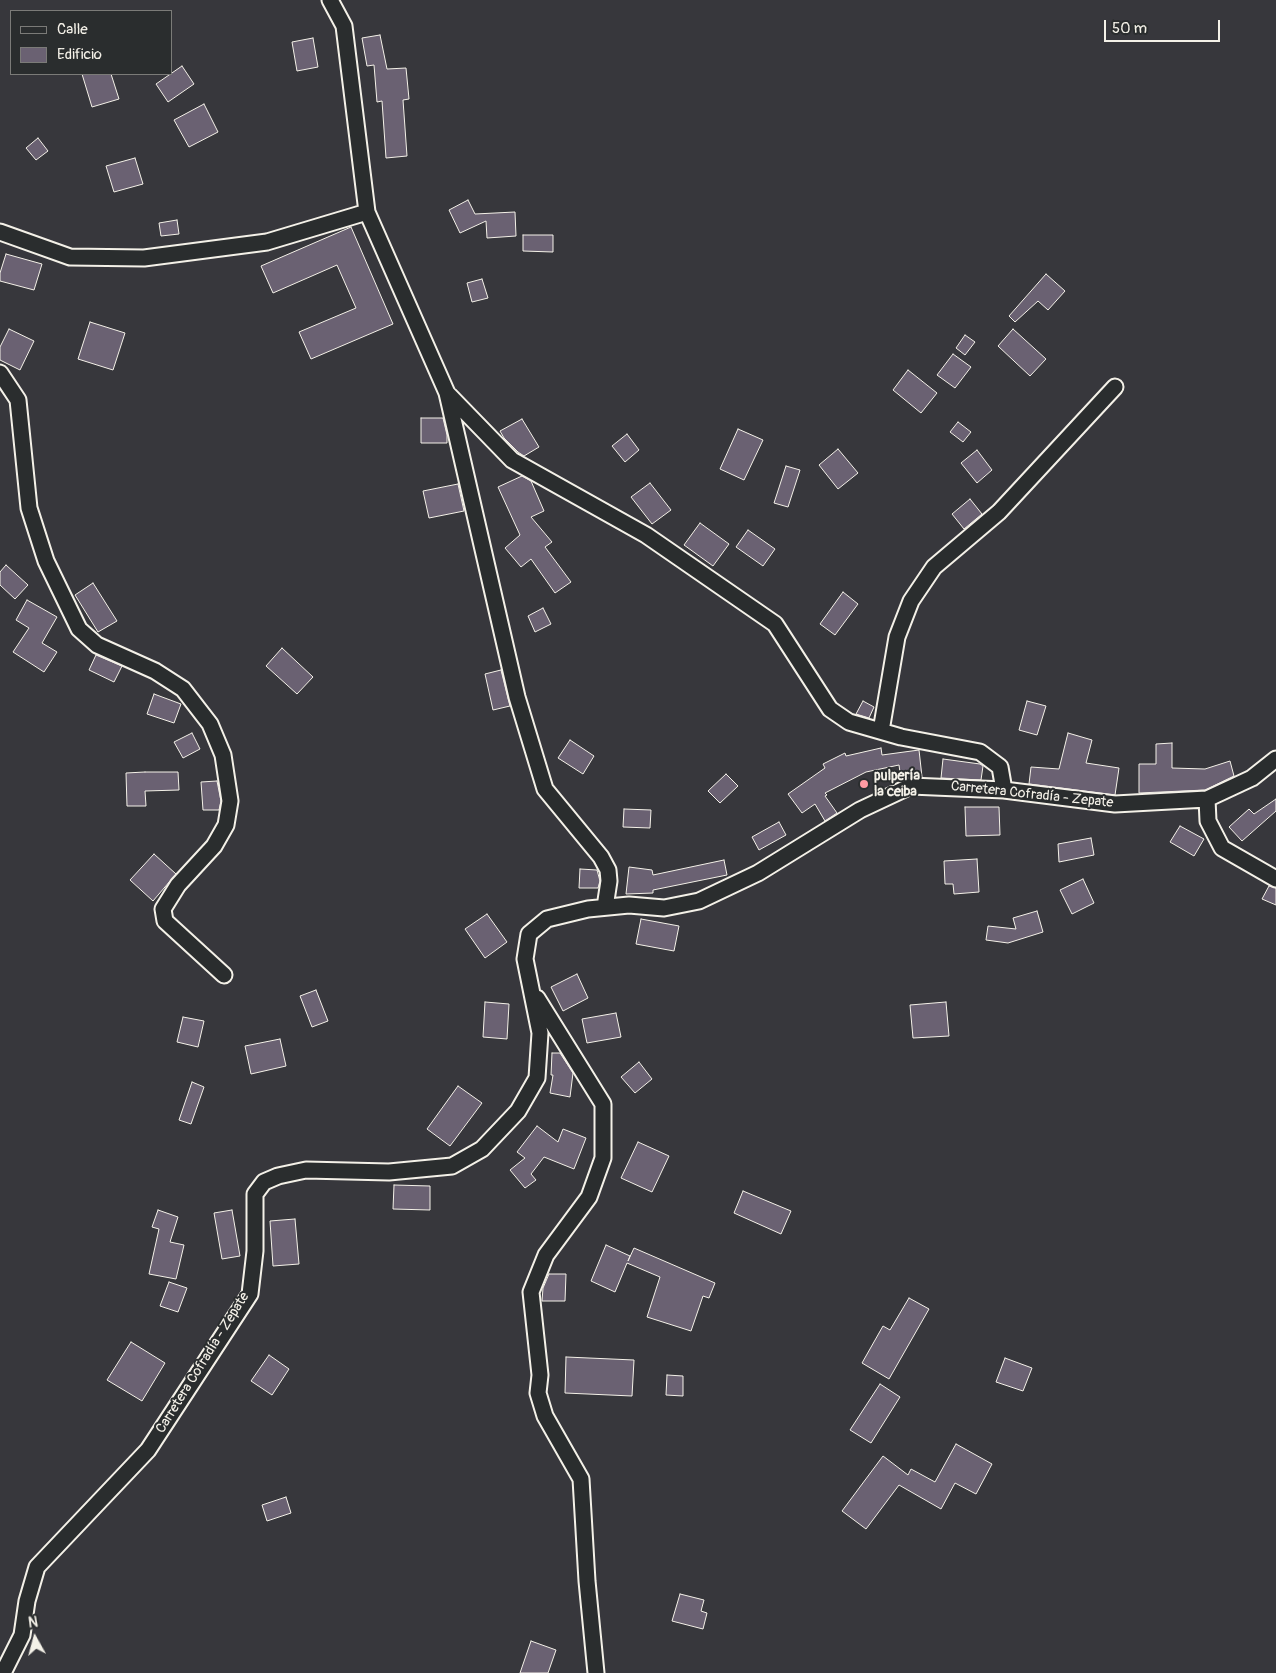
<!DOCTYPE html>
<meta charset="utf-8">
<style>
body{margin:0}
#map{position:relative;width:1276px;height:1673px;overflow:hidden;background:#37373c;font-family:Pangolin,sans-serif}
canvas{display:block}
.legend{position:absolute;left:10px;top:10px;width:162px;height:65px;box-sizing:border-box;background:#2a2d2e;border:1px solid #7b7b78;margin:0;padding:6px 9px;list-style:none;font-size:15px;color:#f4f1e8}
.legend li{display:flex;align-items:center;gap:10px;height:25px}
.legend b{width:25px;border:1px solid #7b7b78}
.north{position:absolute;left:10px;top:1613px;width:50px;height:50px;-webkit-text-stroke:4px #2a2d2e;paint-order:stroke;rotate:353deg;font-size:14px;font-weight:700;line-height:20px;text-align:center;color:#f4f1e8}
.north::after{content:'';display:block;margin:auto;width:18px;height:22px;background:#f4f1e8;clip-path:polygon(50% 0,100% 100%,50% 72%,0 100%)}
.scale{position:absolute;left:1104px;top:20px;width:116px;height:22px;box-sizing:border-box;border:2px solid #f4f1e8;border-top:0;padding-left:6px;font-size:15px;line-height:18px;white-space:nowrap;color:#f4f1e8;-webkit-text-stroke:4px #2a2d2e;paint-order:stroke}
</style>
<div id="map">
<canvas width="1276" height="1673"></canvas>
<ul class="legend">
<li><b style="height:6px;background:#2a2d2e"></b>Calle</li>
<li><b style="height:14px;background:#6a6172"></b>Edificio</li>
</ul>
<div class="north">N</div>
<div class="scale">50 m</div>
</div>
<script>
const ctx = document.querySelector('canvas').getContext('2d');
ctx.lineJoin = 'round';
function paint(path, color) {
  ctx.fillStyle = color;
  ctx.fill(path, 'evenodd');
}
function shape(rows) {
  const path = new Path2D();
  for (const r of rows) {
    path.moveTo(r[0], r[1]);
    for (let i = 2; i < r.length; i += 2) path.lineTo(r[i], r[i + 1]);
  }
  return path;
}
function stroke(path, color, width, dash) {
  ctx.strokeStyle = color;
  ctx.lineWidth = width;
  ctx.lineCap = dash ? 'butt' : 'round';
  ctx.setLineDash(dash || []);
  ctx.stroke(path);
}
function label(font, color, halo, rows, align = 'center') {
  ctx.font = font + ' Pangolin,sans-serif';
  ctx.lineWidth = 4;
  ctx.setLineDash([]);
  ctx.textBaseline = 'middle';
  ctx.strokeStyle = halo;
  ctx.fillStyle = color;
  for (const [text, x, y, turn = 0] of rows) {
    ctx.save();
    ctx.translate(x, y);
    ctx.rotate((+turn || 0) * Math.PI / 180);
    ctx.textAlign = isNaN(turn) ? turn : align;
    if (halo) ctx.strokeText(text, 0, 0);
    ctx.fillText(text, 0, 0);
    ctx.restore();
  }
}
const building = shape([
 [380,35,387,69,406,68,409,99,403,100,407,156,386,158,382,101,377,102,374,65,367,66,362,38,380,35],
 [313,38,318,67,297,71,292,42,313,38],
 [182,66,194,84,168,102,156,84,182,66],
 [82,74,111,74,119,99,92,107,82,74],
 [204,104,218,132,189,147,174,120,204,104],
 [38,138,48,151,36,160,26,148,38,138],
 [135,158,143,184,114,192,106,166,135,158],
 [468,200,475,214,515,212,516,236,487,238,486,221,460,233,449,210,468,200],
 [177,220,179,234,161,236,159,223,177,220],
 [351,227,393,324,311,359,299,332,356,308,337,265,273,293,261,266,351,227],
 [523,235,553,235,553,252,523,251,523,235],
 [6,254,42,264,34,290,0,281,0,273,6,254],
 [1046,274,1065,291,1048,310,1038,301,1015,322,1009,316,1046,274],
 [482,279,488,298,472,302,467,283,482,279],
 [90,322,125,333,113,370,78,359,90,322],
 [9,329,34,341,20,370,0,360,0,347,9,329],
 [1013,329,1046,359,1030,376,998,346,1013,329],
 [965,335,975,342,965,355,956,348,965,335],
 [953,354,971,367,955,388,937,375,953,354],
 [908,370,937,393,921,413,893,390,908,370],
 [421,418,443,418,447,435,447,443,421,443,421,418],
 [522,419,539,447,524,456,518,452,504,438,500,431,522,419],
 [958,422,971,432,963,442,950,432,958,422],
 [738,429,763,440,744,480,720,469,738,429],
 [627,434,639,450,625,462,612,446,627,434],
 [838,449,858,473,838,489,819,465,838,449],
 [977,450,992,470,977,483,961,463,977,450],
 [786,466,800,470,788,507,774,503,786,466],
 [522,476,531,481,544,511,531,517,552,542,545,547,571,582,555,593,531,559,521,567,505,548,520,535,498,487,522,476],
 [650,483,671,510,652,524,631,497,650,483],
 [458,484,464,511,429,518,423,491,458,484],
 [970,499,982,514,964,529,952,514,970,499],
 [700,523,729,544,713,566,684,545,700,523],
 [748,530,775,549,763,566,736,547,748,530],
 [6,565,28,585,15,599,0,585,0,572,6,565],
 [93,583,117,621,98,632,75,595,93,583],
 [843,592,858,604,835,635,820,624,843,592],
 [27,600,57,617,42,643,57,652,44,672,13,652,29,628,16,620,27,600],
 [543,608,551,624,535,632,528,616,543,608],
 [282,648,313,677,297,694,266,666,282,648],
 [96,655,122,666,114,682,89,670,96,655],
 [501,670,510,706,493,710,485,674,501,670],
 [154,694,181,704,174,723,147,714,154,694],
 [863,701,874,707,869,718,856,714,863,701],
 [1027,701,1046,706,1037,735,1019,730,1027,701],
 [192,733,200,749,183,758,174,742,192,733],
 [1068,733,1092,740,1086,763,1119,768,1115,795,1029,784,1031,767,1059,769,1068,733],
 [570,740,594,756,583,774,558,758,570,740],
 [1172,743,1172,768,1205,769,1230,761,1234,776,1205,790,1139,793,1139,764,1156,764,1156,744,1172,743],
 [881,748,882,755,919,750,922,777,911,777,901,780,899,765,866,772,825,793,827,795,825,796,837,813,825,821,815,804,802,813,788,794,825,768,823,764,845,753,846,756,881,748],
 [943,759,980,764,983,766,981,780,941,778,943,759],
 [145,772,178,772,179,790,145,791,146,806,127,806,126,773,145,772],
 [726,774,738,786,720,803,708,791,726,774],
 [217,781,221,801,219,810,203,810,201,782,217,781],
 [1276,799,1276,811,1242,841,1229,827,1249,809,1254,814,1276,799],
 [965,807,999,807,1000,835,966,836,965,807],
 [624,809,651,810,650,828,623,827,624,809],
 [779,822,786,835,759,850,752,837,779,822],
 [1180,826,1204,839,1194,856,1170,842,1180,826],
 [1091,838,1094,855,1059,862,1058,844,1091,838],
 [154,854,176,874,153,901,130,880,154,854],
 [977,859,979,892,954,894,953,884,945,884,944,861,977,859],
 [724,860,727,875,653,890,653,893,626,894,629,867,652,870,653,875,724,860],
 [580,869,597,870,600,881,598,888,579,888,580,869],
 [1083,879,1094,903,1072,914,1060,890,1083,879],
 [1269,886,1276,888,1276,905,1262,899,1269,886],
 [1037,911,1043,932,1008,943,986,940,988,926,1016,929,1013,918,1037,911],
 [487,914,507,942,485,958,465,929,487,914],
 [641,919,679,926,674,951,636,944,641,919],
 [577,974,588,998,563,1011,551,987,577,974],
 [316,990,328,1021,312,1027,300,996,316,990],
 [485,1002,509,1004,507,1039,483,1037,485,1002],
 [946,1002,949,1036,913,1038,910,1005,946,1002],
 [616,1013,621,1037,587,1043,582,1019,616,1013],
 [183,1017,204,1021,198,1047,177,1042,183,1017],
 [280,1039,286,1066,251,1074,245,1046,280,1039],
 [552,1053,560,1053,573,1073,570,1097,550,1093,553,1075,551,1075,552,1053],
 [639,1062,652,1079,635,1093,621,1077,639,1062],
 [192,1082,204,1087,191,1124,179,1120,192,1082],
 [458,1086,482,1103,450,1146,427,1129,458,1086],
 [537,1126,558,1142,563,1129,586,1138,574,1169,544,1157,531,1174,536,1180,525,1188,510,1170,525,1158,517,1152,537,1126],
 [638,1142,669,1156,652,1192,621,1178,638,1142],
 [394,1185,430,1186,430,1210,393,1209,394,1185],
 [743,1191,791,1211,781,1234,734,1213,743,1191],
 [158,1210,178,1217,170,1242,184,1245,176,1279,149,1274,159,1229,152,1227,158,1210],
 [232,1210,240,1256,222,1259,214,1213,232,1210],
 [295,1219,299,1264,273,1266,270,1221,295,1219],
 [606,1245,630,1256,628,1261,634,1248,715,1283,709,1298,703,1296,691,1331,647,1317,660,1277,627,1263,615,1292,591,1281,606,1245],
 [549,1274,566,1274,565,1301,542,1301,543,1288,549,1274],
 [169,1282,187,1288,178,1312,160,1306,169,1282],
 [909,1298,929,1309,889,1379,862,1363,883,1326,890,1330,909,1298],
 [131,1342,165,1363,142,1401,107,1380,131,1342],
 [269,1355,289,1369,272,1395,251,1381,269,1355],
 [566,1357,634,1360,632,1396,565,1393,566,1357],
 [1005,1358,1032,1368,1023,1391,996,1382,1005,1358],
 [667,1375,683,1376,683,1396,666,1395,667,1375],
 [880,1384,900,1397,871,1443,850,1430,880,1384],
 [956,1444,992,1464,976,1494,955,1483,941,1509,899,1485,866,1529,842,1511,883,1456,908,1475,911,1469,935,1482,956,1444],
 [286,1497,291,1513,267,1521,262,1505,286,1497],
 [680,1594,704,1600,701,1611,707,1613,703,1629,672,1621,680,1594],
 [531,1641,556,1650,548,1673,520,1673,531,1641]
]);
paint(building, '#6a6172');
stroke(building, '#f4f1e8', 1);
const minor = shape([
 [330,0,344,26,367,212,447,393,512,460,646,535,775,624,830,709,849,722,901,737,980,752,1000,767,1004,790],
 [0,232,70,257,144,258,267,242,367,212],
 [0,373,18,400,29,508,46,561,79,629,97,645,155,671,183,689,210,724,223,755,230,801,226,825,214,846,178,885,163,909,165,921,224,975],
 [447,393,517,697,545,789,601,857,608,870,609,881,605,907],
 [881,731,897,637,911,601,934,567,999,512,1115,387],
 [1207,799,1208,821,1222,848,1276,879],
 [537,998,603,1104,603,1158,589,1197,546,1255,531,1292,540,1375,538,1393,545,1416,581,1479,587,1581,596,1673],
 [3,1673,22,1635,27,1601,37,1567,148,1450,250,1294,255,1251,255,1194,264,1182,278,1176,306,1170,389,1172,452,1166,482,1149,518,1111,537,1078,540,1033,525,959,529,934,547,919,588,909,629,905,664,908,699,901,758,873,860,810,911,786,1004,790,1115,804,1207,799,1252,778,1276,759]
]);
stroke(minor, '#f4f1e8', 19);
stroke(minor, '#2a2d2e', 15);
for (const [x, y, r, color] of [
 [864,784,5,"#ff9aa2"]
]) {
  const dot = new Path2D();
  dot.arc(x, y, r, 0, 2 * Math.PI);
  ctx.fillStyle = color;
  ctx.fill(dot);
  stroke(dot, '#2a2d2e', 2);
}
label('bold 14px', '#f4f1e8', '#2a2d2e', [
 ["pulpería",874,776],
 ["la ceiba",874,792]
], 'left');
label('14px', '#f4f1e8', '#2a2d2e', [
 ["Carretera Cofradía - Zepate",1032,795,6],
 ["Carretera Cofradía - Zepate",203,1363,-58]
]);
</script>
